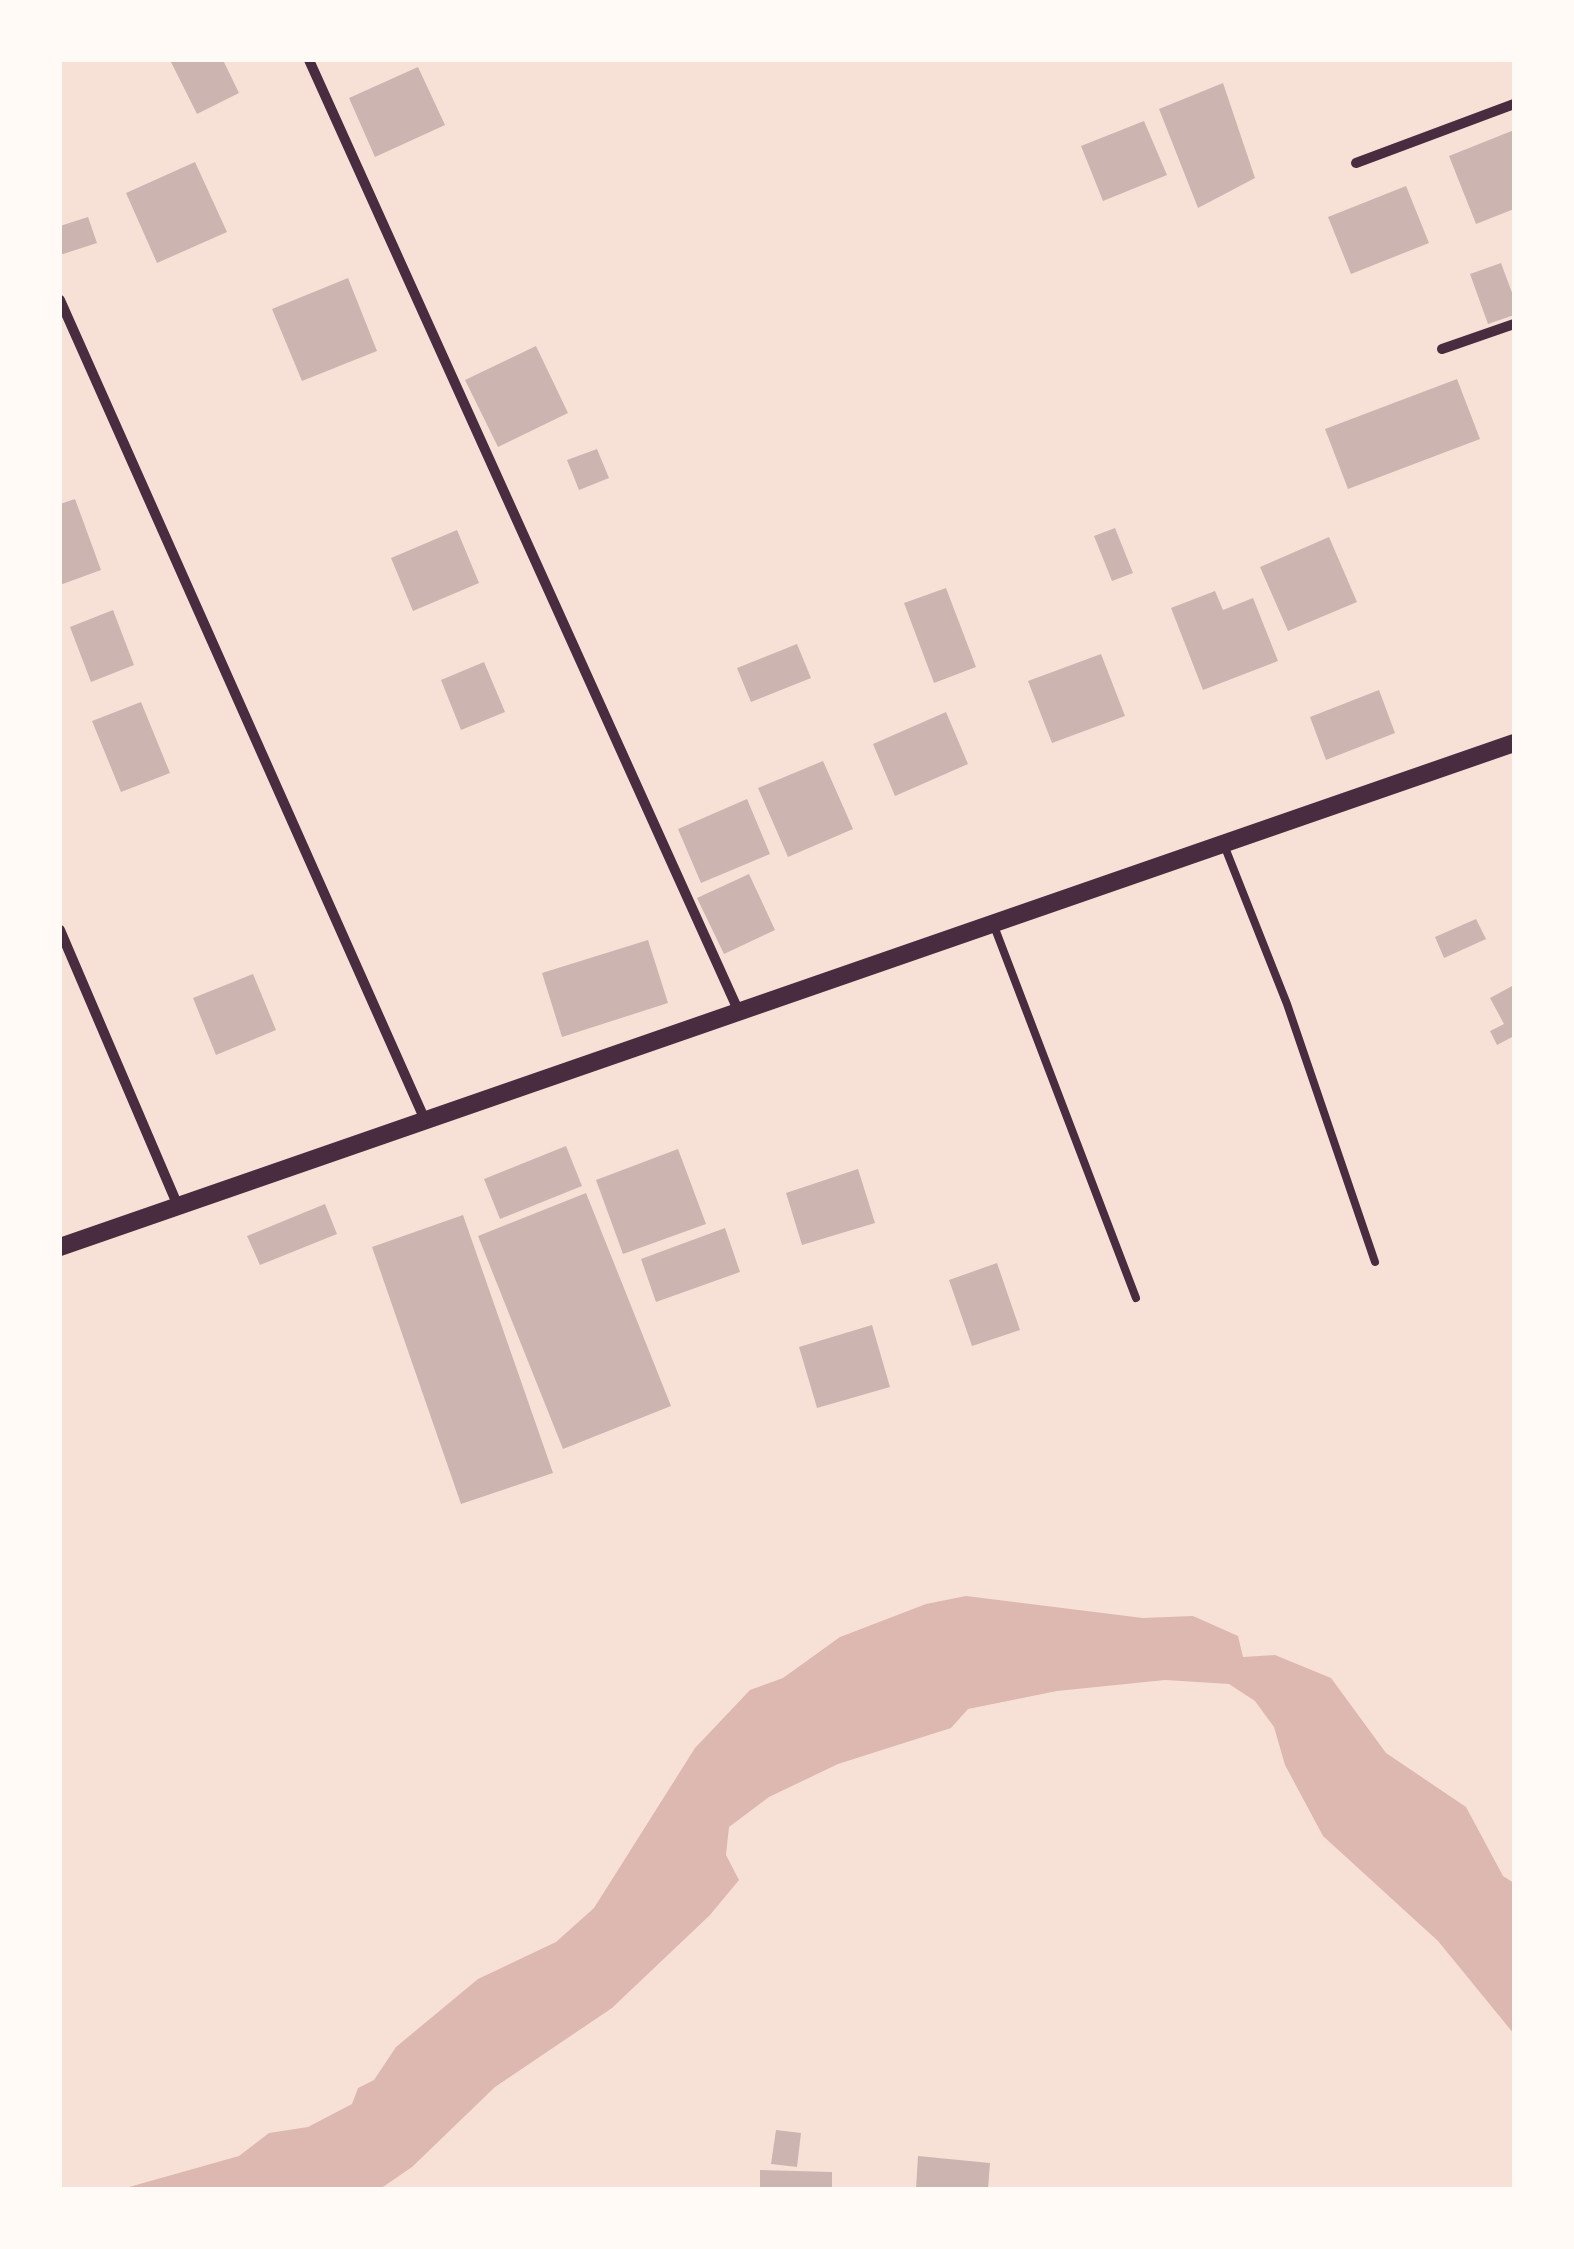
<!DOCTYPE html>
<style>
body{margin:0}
#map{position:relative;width:1574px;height:2249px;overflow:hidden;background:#f7e1d7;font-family:"Source Sans 3",sans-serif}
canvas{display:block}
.frame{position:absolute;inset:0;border:62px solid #fffaf5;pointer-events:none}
</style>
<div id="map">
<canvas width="1574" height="2249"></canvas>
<div class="frame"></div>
</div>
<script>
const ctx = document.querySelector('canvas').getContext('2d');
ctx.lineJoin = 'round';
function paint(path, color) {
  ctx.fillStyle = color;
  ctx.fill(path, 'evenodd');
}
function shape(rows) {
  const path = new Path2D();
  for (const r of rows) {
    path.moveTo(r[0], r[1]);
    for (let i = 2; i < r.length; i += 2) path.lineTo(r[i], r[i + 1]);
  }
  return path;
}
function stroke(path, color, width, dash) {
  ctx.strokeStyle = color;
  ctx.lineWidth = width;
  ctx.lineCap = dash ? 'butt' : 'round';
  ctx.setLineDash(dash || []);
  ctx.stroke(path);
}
paint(shape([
 [966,1596,1143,1618,1193,1616,1238,1636,1243,1657,1275,1655,1331,1678,1386,1753,1466,1807,1503,1876,1514,1883,1514,2034,1438,1941,1323,1836,1285,1765,1274,1727,1255,1701,1229,1684,1165,1680,1057,1691,968,1709,951,1728,838,1764,769,1797,729,1827,726,1855,739,1880,710,1915,612,2008,495,2087,412,2167,380,2189,122,2189,239,2156,269,2133,308,2127,352,2104,358,2088,374,2080,396,2047,478,1979,556,1942,594,1908,695,1748,750,1690,783,1678,840,1637,926,1604]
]), '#dcb8b0');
paint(shape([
 [170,60,223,60,239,93,197,114],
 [418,67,445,125,375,157,349,98],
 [1223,83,1255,178,1198,208,1159,109],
 [1144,121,1167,175,1103,201,1081,146],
 [1514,130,1514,209,1476,224,1449,156],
 [195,162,227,232,157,263,126,193],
 [1406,186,1429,243,1351,274,1328,217],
 [88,217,97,243,60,255,60,226],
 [1501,263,1514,298,1514,315,1488,324,1470,274],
 [348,278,377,351,302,381,272,309],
 [536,346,568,413,498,447,465,380],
 [1457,379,1480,439,1348,489,1325,429],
 [597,449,609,478,579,490,567,460],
 [75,499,101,570,60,585,60,504],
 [1115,528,1133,573,1112,581,1094,536],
 [457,530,479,583,413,611,391,558],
 [1329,537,1357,602,1288,631,1260,567],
 [946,588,976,667,934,683,904,603],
 [1215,591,1223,610,1253,598,1278,661,1203,690,1171,608],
 [113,610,134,665,91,682,70,627],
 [797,644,811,678,751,702,737,668],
 [1101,654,1125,716,1052,743,1028,681],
 [484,662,505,712,461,730,441,680],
 [1379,690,1395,733,1326,760,1310,717],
 [141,702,170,773,121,792,92,721],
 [946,712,968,764,895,796,873,744],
 [823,761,853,829,788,857,758,788],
 [747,799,770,854,701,883,678,829],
 [749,874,775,930,724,954,697,898],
 [1476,919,1486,939,1444,958,1435,937],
 [648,940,668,1003,562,1037,542,973],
 [253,974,276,1030,216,1055,193,998],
 [1514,985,1514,1036,1497,1045,1490,1031,1504,1024,1490,998],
 [566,1146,582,1186,500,1219,484,1179],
 [678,1149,706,1224,623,1254,596,1180],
 [858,1169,875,1223,802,1245,786,1193],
 [586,1193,671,1406,563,1449,478,1236],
 [325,1204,337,1234,260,1265,247,1236],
 [463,1215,553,1473,461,1504,372,1247],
 [725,1228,740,1272,656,1302,641,1259],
 [997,1263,1020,1330,972,1346,949,1280],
 [872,1325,890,1387,817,1408,799,1347],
 [776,2130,801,2133,797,2167,771,2164],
 [918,2156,990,2163,988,2189,916,2189],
 [760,2170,832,2172,832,2189,760,2189]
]), '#ccb4b1');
stroke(shape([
 [1224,845,1287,1004,1375,1262],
 [994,926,1136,1298]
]), '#4a2c40', 8);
stroke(shape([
 [309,60,739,1012],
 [1356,163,1514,104],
 [60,300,425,1120],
 [1442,349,1514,324],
 [60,930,178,1206]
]), '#4a2c40', 10);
stroke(shape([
 [60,1247,1514,743]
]), '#4a2c40', 18);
</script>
